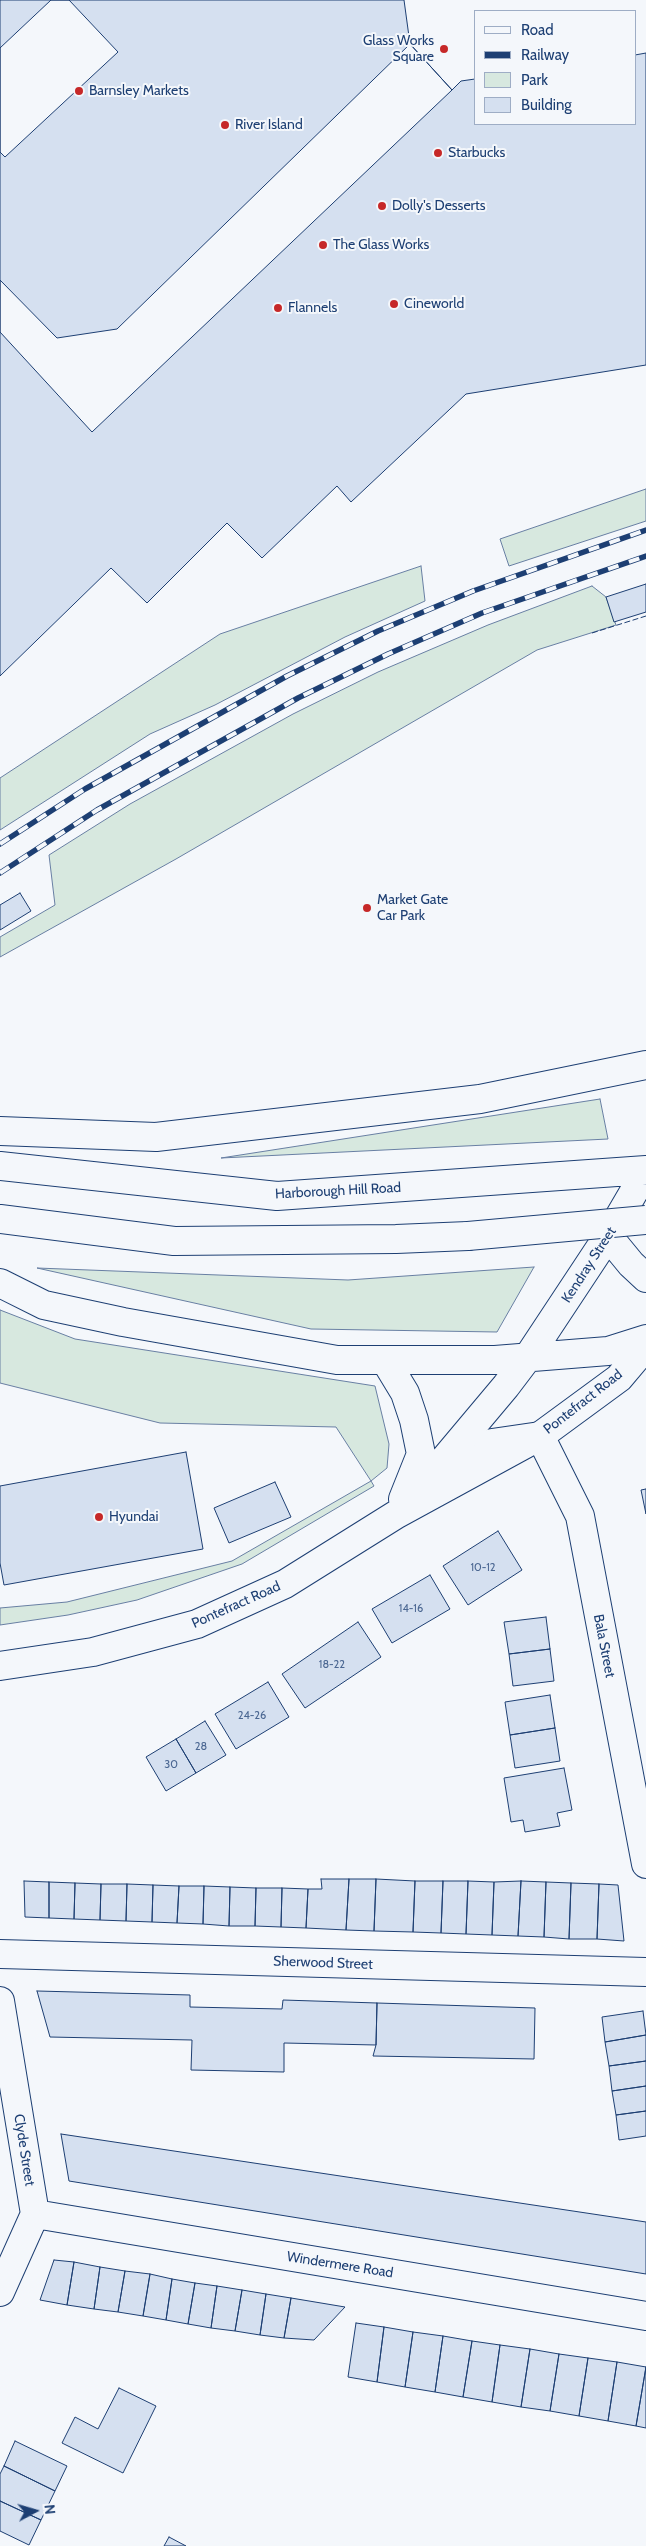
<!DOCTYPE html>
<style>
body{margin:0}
#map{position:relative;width:646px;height:2546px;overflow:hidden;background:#f4f7fb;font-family:Cabin,sans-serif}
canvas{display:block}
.legend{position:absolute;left:474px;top:10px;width:162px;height:115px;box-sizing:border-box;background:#f4f7fb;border:1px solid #9eadc5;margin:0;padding:6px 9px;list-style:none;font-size:15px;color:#1d3f73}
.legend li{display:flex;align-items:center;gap:10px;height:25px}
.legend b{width:25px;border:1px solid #9eadc5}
.north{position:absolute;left:10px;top:2486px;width:50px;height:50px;-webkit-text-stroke:4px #f4f7fb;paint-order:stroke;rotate:84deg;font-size:14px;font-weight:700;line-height:20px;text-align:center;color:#1d3f73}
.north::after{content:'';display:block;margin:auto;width:18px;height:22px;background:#1d3f73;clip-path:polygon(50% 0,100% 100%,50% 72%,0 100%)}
</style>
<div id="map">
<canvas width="646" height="2546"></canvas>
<ul class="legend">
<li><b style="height:6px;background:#f4f7fb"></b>Road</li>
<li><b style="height:6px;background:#1d3f73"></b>Railway</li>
<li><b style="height:14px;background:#d7e8df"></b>Park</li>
<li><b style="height:14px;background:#d5e0f0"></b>Building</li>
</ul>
<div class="north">N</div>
</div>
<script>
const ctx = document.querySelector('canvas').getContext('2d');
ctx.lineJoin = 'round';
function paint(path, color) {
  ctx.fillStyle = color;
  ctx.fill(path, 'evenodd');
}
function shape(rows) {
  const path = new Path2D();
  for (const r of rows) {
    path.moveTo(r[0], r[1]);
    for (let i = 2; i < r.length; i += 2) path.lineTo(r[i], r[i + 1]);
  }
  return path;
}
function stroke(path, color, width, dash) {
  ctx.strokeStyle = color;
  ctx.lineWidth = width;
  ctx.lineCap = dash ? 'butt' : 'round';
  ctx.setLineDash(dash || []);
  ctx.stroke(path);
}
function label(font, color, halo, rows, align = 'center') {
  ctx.font = font + ' Cabin,sans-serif';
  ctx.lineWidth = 4;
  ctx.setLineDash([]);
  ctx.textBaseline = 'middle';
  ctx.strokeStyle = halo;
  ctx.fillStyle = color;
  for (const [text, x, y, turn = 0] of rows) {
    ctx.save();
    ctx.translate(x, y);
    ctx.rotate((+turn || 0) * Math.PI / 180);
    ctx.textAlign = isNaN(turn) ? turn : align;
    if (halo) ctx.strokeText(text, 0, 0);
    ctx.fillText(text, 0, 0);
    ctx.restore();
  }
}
const green = shape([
 [646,489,646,521,509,566,500,539,646,489],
 [421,566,425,601,345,637,215,705,150,734,0,830,0,778,220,634,421,566],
 [592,586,606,597,616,625,537,650,176,859,0,957,0,937,55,905,49,855,130,804,293,714,378,672,488,625,592,586],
 [600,1099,608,1139,221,1158,600,1099],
 [534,1267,497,1332,311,1329,37,1268,348,1280,534,1267],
 [0,1310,75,1339,375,1386,389,1444,387,1468,371,1481,374,1486,242,1564,137,1600,68,1615,0,1625,0,1608,67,1602,232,1561,371,1481,336,1427,160,1423,0,1383,0,1310]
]);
paint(green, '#d7e8df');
stroke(green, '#687fa3', 1);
const building = shape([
 [0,0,404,0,410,44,452,90,461,81,475,79,475,124,635,124,635,55,646,53,646,365,466,394,351,502,337,486,262,558,227,523,147,603,111,568,0,676,0,0],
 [51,0,69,0,118,52,5,157,0,152,0,48,51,0],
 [410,44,452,90,92,432,0,332,0,280,57,338,117,329,410,44],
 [646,584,646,612,614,622,606,597,646,584],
 [20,893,31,911,0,930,0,905,20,893],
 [186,1452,203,1549,4,1585,0,1563,0,1486,186,1452],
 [275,1482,291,1517,229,1543,214,1508,275,1482],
 [646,1489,646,1514,641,1490,646,1489],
 [498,1531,522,1570,468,1605,443,1566,498,1531],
 [430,1575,450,1609,392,1643,372,1609,430,1575],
 [546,1617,550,1649,509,1654,504,1622,546,1617],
 [358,1622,381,1657,305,1708,282,1674,358,1622],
 [550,1649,554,1681,513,1686,509,1654,550,1649],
 [268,1682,289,1717,236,1749,215,1714,268,1682],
 [550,1695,555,1728,510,1735,505,1702,550,1695],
 [205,1721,226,1755,196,1773,176,1739,205,1721],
 [555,1728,560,1761,515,1768,510,1735,555,1728],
 [176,1739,196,1773,166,1791,146,1757,176,1739],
 [564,1768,572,1810,557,1813,560,1826,525,1832,523,1820,511,1822,504,1778,564,1768],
 [321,1879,349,1879,346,1930,306,1928,308,1889,322,1889,321,1879],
 [349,1879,376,1879,374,1931,346,1930,349,1879],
 [376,1879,415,1881,413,1932,374,1931,376,1879],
 [24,1881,49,1882,49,1918,25,1917,24,1881],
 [415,1881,443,1881,441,1933,413,1932,415,1881],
 [443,1881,468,1881,466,1934,441,1933,443,1881],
 [468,1881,494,1882,492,1935,466,1934,468,1881],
 [521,1881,546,1882,544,1937,518,1936,521,1881],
 [521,1881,518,1936,492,1935,494,1882,521,1881],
 [49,1882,75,1883,74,1919,49,1918,49,1882],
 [546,1882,571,1883,569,1939,544,1937,546,1882],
 [75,1883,101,1884,100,1920,74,1919,75,1883],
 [571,1883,599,1884,597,1939,569,1939,571,1883],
 [101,1884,127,1884,126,1921,100,1920,101,1884],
 [127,1884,153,1885,152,1922,126,1921,127,1884],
 [599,1884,618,1885,624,1941,597,1939,599,1884],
 [153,1885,179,1886,177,1923,152,1922,153,1885],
 [179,1886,204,1886,203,1924,177,1923,179,1886],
 [204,1886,230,1887,229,1926,203,1924,204,1886],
 [230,1887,256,1888,255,1926,229,1926,230,1887],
 [256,1888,282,1888,281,1927,255,1926,256,1888],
 [282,1888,308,1889,306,1928,281,1927,282,1888],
 [37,1991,190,1995,190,2007,282,2009,283,2000,377,2003,376,2045,284,2043,284,2072,191,2070,192,2040,50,2037,37,1991],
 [377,2003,535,2008,534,2059,373,2056,376,2045,377,2003],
 [643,2011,646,2035,605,2042,602,2017,643,2011],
 [646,2035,646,2061,609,2066,605,2042,646,2035],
 [646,2061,646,2086,612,2091,609,2066,646,2061],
 [646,2086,646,2111,616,2115,612,2091,646,2086],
 [646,2111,646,2136,619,2140,616,2115,646,2111],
 [61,2134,646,2222,646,2274,69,2181,61,2134],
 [54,2260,74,2262,67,2305,40,2300,54,2260],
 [74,2262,100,2267,94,2309,67,2305,74,2262],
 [100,2267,125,2271,118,2312,94,2309,100,2267],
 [125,2271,150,2274,143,2316,118,2312,125,2271],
 [150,2274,172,2279,166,2320,143,2316,150,2274],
 [172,2279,195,2283,188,2324,166,2320,172,2279],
 [195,2283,217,2286,211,2328,188,2324,195,2283],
 [217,2286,242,2290,235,2331,211,2328,217,2286],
 [242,2290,266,2294,260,2335,235,2331,242,2290],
 [266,2294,291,2298,284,2338,260,2335,266,2294],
 [291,2298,345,2307,314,2340,284,2338,291,2298],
 [356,2323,384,2327,377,2382,348,2377,356,2323],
 [384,2327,413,2332,405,2387,377,2382,384,2327],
 [413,2332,443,2336,435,2392,405,2387,413,2332],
 [443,2336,472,2341,463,2397,435,2392,443,2336],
 [472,2341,500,2345,492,2402,463,2397,472,2341],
 [500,2345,530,2349,521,2407,492,2402,500,2345],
 [530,2349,559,2354,550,2411,521,2407,530,2349],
 [559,2354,588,2358,579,2416,550,2411,559,2354],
 [588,2358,617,2362,608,2421,579,2416,588,2358],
 [617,2362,646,2367,636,2426,608,2421,617,2362],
 [646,2367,646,2428,636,2426,646,2367],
 [119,2388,156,2406,123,2473,62,2443,75,2417,98,2429,119,2388],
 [15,2441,67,2466,55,2491,4,2466,15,2441],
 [4,2466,55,2491,41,2520,0,2501,0,2474,4,2466],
 [0,2501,41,2520,29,2545,0,2531,0,2501],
 [169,2537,186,2546,164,2546,169,2537]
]);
paint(building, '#d5e0f0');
stroke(building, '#1d3f73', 1);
const minor = shape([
 [430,1478,492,1443,540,1436,580,1516,646,1864],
 [0,1954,646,1972],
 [0,2001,35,2214,0,2292],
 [35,2214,646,2316]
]);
const trunk = shape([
 [0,1131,156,1137,480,1099,646,1065],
 [0,1166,277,1196,646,1170],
 [0,1219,174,1241,396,1239,468,1236],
 [608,1236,631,1264,646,1278],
 [0,1283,44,1305,123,1322,337,1360,495,1360,608,1351,646,1339],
 [385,1360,405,1393,414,1420,421,1454,403,1499],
 [412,1498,506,1386,528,1357,608,1236,646,1171],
 [0,1666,93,1652,197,1624,285,1584,397,1514,540,1436,619,1378,646,1346]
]);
stroke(minor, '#1d3f73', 30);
stroke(trunk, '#1d3f73', 30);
stroke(minor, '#f4f7fb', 28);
stroke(trunk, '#f4f7fb', 28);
const rail = shape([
 [0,844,85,789,287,676,378,631,473,591,646,530],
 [0,873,97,810,298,698,388,654,482,613,646,556]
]);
stroke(rail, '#1d3f73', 5.5);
stroke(rail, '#f4f7fb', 4, [11]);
const trunkBridge = shape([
 [468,1236,646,1220]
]);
stroke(trunkBridge, '#1d3f73', 30, []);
stroke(trunkBridge, '#f4f7fb', 28);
stroke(shape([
 [592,633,646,616]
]), '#1d3f73', 1, [6, 2.5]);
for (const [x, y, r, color] of [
 [444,49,5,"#c62828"],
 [79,91,5,"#c62828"],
 [225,125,5,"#c62828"],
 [438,153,5,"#c62828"],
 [382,206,5,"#c62828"],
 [323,245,5,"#c62828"],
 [394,304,5,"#c62828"],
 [278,308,5,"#c62828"],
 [367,908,5,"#c62828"],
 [99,1517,5,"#c62828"]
]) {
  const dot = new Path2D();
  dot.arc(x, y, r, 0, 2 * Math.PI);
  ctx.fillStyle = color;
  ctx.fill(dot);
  stroke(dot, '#f4f7fb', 2);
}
label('11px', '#4b6792', null, [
 ["10-12",483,1568],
 ["14-16",411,1609],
 ["18-22",332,1665],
 ["24-26",252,1716],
 ["28",201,1747],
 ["30",171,1765]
]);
label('14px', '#1d3f73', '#f4f7fb', [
 ["Glass Works",434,41,"right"],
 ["Square",434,57,"right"],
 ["Barnsley Markets",89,91],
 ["River Island",235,125],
 ["Starbucks",448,153],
 ["Dolly's Desserts",392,206],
 ["The Glass Works",333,245],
 ["Cineworld",404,304],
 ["Flannels",288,308],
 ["Market Gate",377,900],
 ["Car Park",377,916],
 ["Hyundai",109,1517]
], 'left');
label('14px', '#1d3f73', '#f4f7fb', [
 ["Harborough Hill Road",338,1191,-3],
 ["Kendray Street",589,1265,-57],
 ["Pontefract Road",583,1402,-38],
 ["Pontefract Road",236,1605,-24],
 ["Bala Street",604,1646,79],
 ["Sherwood Street",323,1963,2],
 ["Clyde Street",24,2150,81],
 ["Windermere Road",340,2265,9]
]);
</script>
